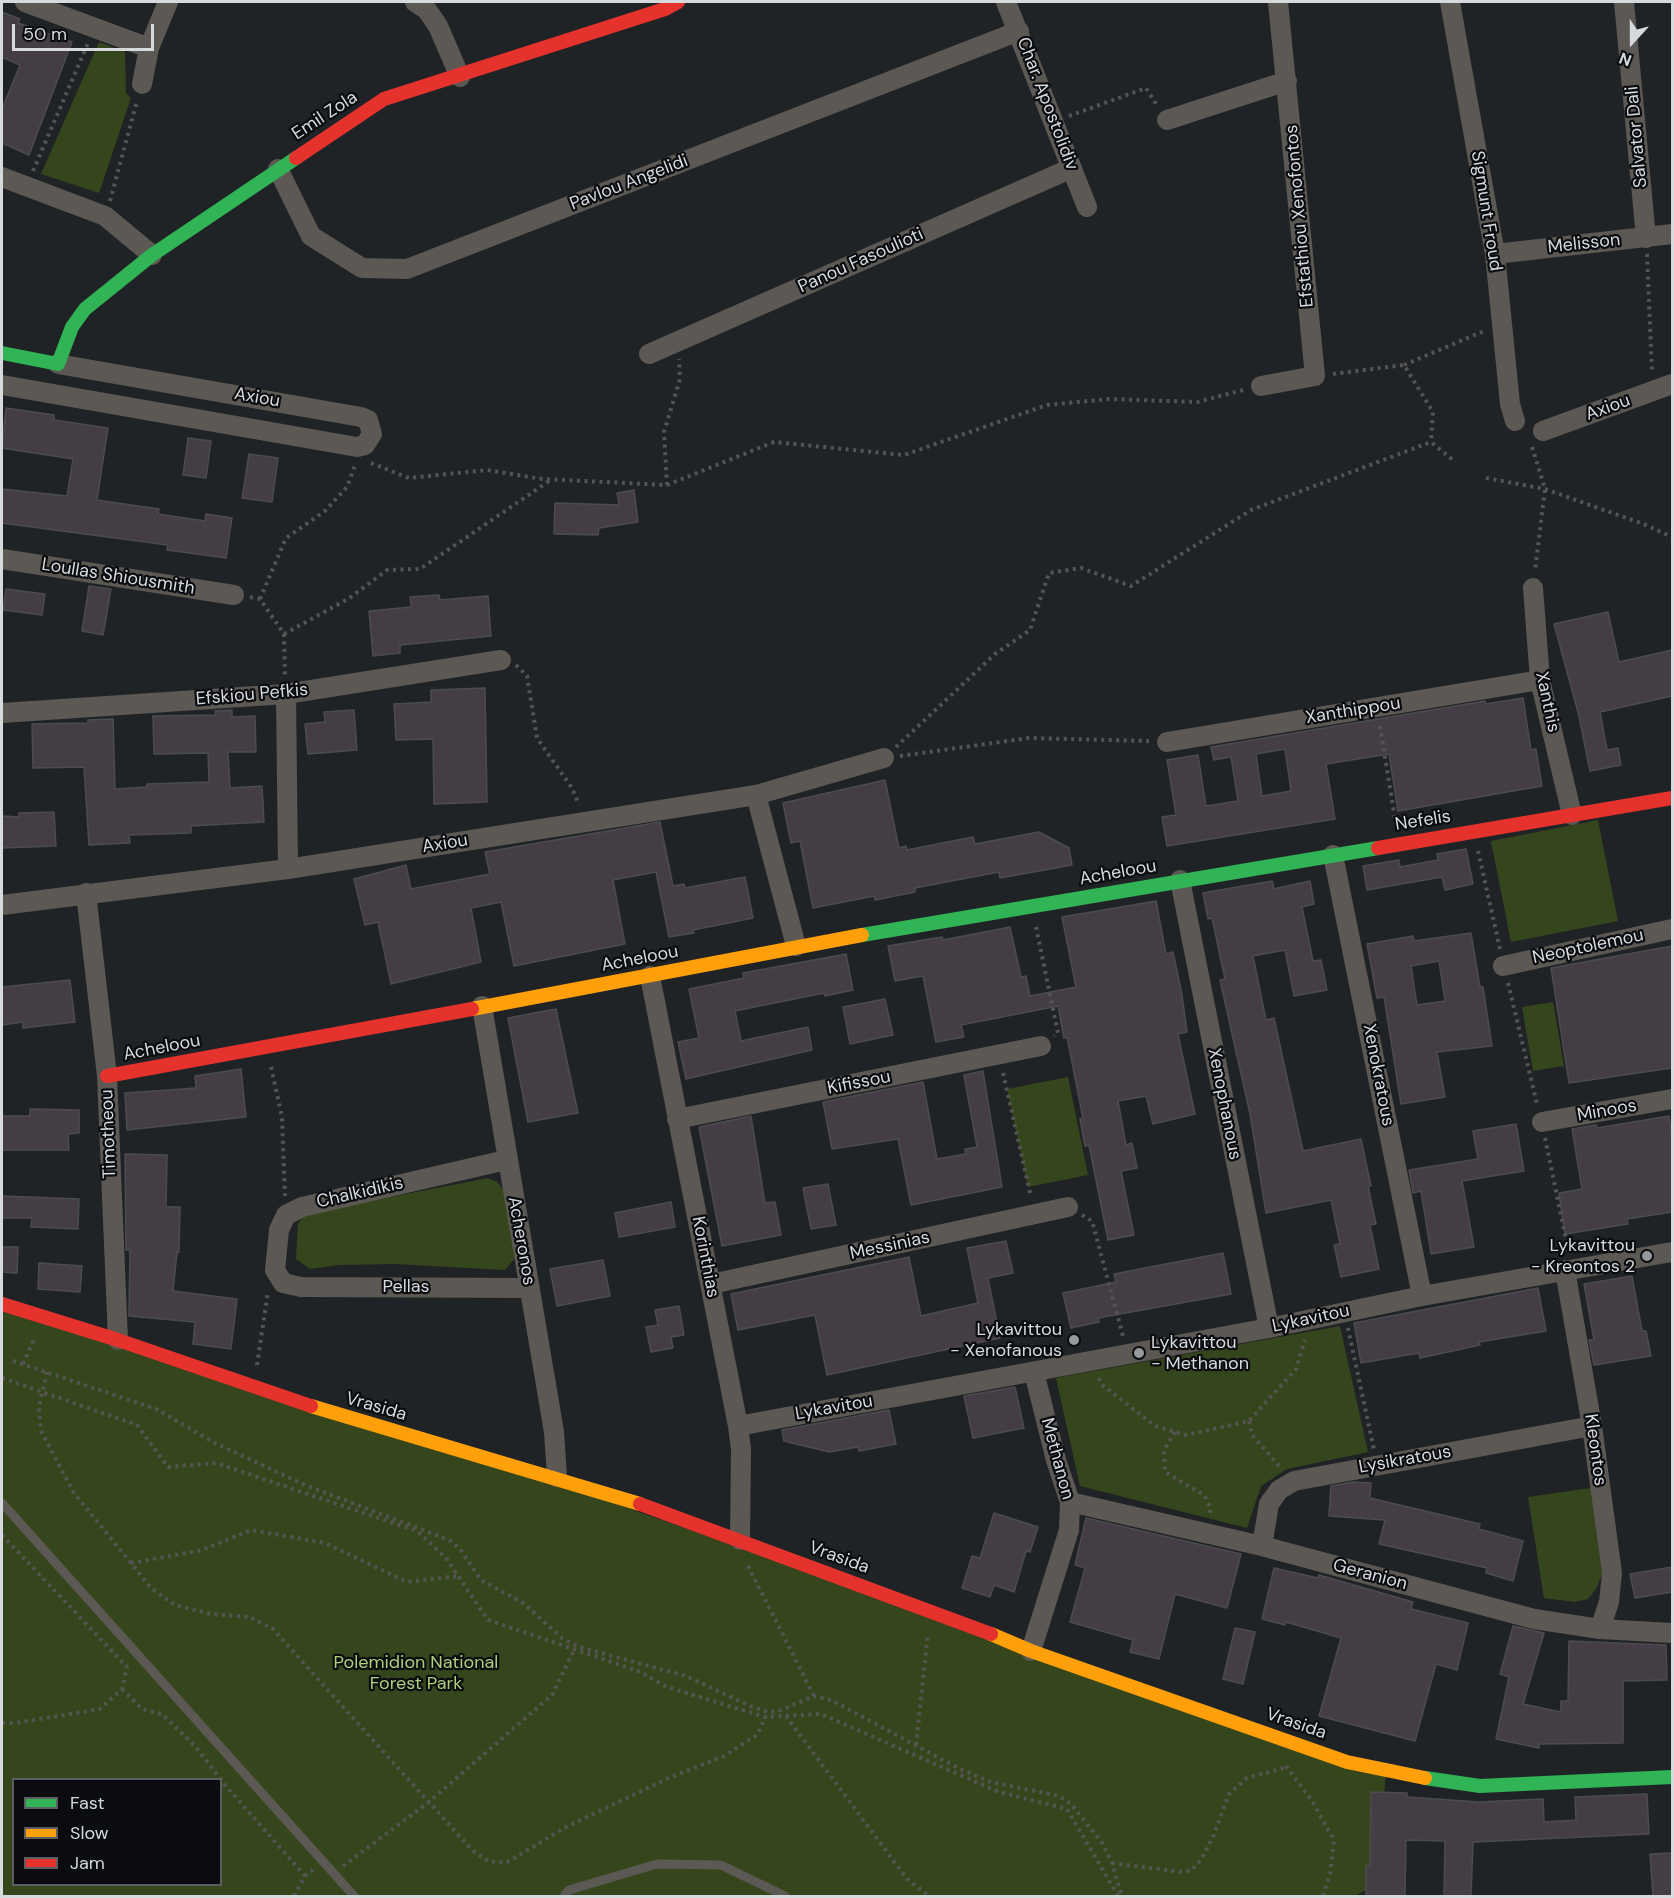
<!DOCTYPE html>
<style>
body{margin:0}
#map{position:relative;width:1674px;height:1898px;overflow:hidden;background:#202326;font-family:"DM Sans",sans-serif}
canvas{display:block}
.frame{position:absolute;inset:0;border:3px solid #d6dadd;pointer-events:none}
.legend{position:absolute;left:12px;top:1778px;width:210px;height:108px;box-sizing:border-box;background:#0a0c0f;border:2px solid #5c5e61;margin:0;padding:8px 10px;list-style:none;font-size:18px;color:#d6dadd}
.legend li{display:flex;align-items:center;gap:12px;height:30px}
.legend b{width:30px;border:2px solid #5c5e61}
.north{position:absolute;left:1602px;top:12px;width:60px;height:60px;-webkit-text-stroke:4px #0a0c0f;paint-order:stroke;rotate:201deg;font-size:16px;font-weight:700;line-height:24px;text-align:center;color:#d6dadd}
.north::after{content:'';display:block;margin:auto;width:21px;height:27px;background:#d6dadd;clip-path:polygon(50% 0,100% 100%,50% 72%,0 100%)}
.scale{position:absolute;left:12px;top:24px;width:142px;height:27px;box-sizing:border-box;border:3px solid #d6dadd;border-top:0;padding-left:8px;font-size:18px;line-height:21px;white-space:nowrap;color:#d6dadd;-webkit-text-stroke:4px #0a0c0f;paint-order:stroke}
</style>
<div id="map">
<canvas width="1674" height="1898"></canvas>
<div class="frame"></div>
<ul class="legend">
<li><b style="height:8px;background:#30b455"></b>Fast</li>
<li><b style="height:8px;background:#ff9f0a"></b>Slow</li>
<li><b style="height:8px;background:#e5322d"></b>Jam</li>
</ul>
<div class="north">N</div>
<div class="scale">50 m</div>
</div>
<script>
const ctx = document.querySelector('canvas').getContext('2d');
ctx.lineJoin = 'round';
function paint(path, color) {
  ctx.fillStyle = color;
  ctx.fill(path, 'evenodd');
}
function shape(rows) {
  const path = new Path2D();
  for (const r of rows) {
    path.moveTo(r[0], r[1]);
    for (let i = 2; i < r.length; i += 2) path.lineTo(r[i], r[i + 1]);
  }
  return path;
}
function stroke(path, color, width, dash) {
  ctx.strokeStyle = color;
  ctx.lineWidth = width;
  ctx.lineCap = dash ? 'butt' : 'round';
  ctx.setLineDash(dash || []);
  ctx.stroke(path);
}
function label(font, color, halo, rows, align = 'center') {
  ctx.font = font + ' "DM Sans",sans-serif';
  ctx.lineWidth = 4.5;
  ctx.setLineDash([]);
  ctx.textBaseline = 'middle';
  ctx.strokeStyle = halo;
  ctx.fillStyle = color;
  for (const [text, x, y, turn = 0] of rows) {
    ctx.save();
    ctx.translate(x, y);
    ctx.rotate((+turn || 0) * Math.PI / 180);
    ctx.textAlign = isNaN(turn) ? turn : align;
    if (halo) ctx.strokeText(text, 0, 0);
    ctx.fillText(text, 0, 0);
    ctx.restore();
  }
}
paint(shape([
 [99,42,125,52,126,93,131,98,99,193,41,174],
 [1598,820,1618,921,1511,942,1491,841],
 [1553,1002,1564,1066,1533,1071,1522,1007],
 [1068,1077,1088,1175,1028,1187,1007,1089],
 [488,1178,497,1182,504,1191,515,1258,505,1270,395,1264,339,1265,310,1269,296,1259,298,1224,304,1214],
 [2,1308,565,1486,1386,1775,1375,1885,1355,1896,2,1896],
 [14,1780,220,1780,220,1884,14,1884],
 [1340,1326,1368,1452,1287,1469,1261,1486,1247,1528,1080,1486,1056,1378],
 [1591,1488,1602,1574,1596,1589,1588,1599,1575,1602,1544,1598,1528,1497]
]), '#36461c');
const building = shape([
 [2,12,20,19,18,23,72,42,29,155,2,143,2,109,20,65,2,57,2,12],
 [6,408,54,415,54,420,108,428,97,500,159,509,158,514,205,521,206,514,232,518,226,558,167,550,168,545,2,523,2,489,67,496,73,459,2,448,6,408],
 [188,438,211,441,206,478,183,475,188,438],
 [249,454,278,458,272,502,242,498,249,454],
 [634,490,638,522,599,528,598,535,554,534,555,503,619,505,617,493,634,490],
 [89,586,111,589,103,635,82,631,89,586],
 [6,589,45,594,42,615,3,610,6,589],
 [439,595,440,600,488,596,491,636,400,645,400,653,373,656,369,611,411,607,410,597,439,595],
 [1608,612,1619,662,1672,650,1672,696,1600,712,1607,750,1618,748,1621,765,1590,771,1579,716,1554,624,1608,612],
 [485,688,487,802,434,804,433,739,396,740,394,704,431,702,431,690,485,688],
 [1523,698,1531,750,1536,749,1542,786,1398,811,1389,754,1326,764,1335,819,1167,846,1162,817,1176,815,1167,760,1198,755,1206,806,1238,801,1231,757,1214,760,1211,747,1485,701,1486,704,1523,698],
 [1285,749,1291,791,1262,796,1256,754,1285,749],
 [232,710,232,717,255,716,256,752,228,752,230,788,262,786,264,822,191,826,191,833,129,835,130,843,89,845,84,767,33,768,32,724,88,723,88,720,113,719,115,789,147,787,147,784,209,782,208,753,154,754,153,716,216,715,215,711,232,710],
 [354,710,357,750,308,754,305,724,325,722,324,712,354,710],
 [885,780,899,848,906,846,907,850,973,837,975,844,1039,832,1069,848,1072,865,1000,878,999,872,915,888,915,892,875,900,874,896,813,908,800,841,791,843,783,803,885,780],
 [54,812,56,846,2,848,2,816,19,817,19,813,54,812],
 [660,822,673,886,684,884,685,888,745,877,753,918,693,930,694,933,669,937,656,872,613,880,625,944,514,966,501,902,471,908,481,962,391,984,378,922,365,925,354,879,406,865,411,889,490,874,485,852,660,822],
 [1466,849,1473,884,1445,890,1442,877,1367,890,1363,866,1399,860,1400,867,1438,860,1437,854,1466,849],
 [1272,881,1274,889,1310,881,1314,904,1302,907,1313,961,1321,960,1327,990,1294,996,1285,950,1253,956,1266,1020,1274,1018,1303,1151,1361,1139,1371,1186,1368,1186,1376,1224,1370,1225,1379,1269,1341,1277,1334,1245,1340,1244,1331,1200,1266,1213,1250,1114,1220,980,1225,979,1212,918,1208,919,1203,893,1272,881],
 [1156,901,1166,954,1173,952,1182,995,1187,1032,1178,1034,1195,1114,1153,1124,1146,1096,1118,1101,1126,1145,1132,1143,1137,1168,1121,1171,1134,1235,1108,1240,1089,1145,1085,1146,1080,1119,1083,1118,1067,1037,1064,1038,1058,1006,961,1025,964,1037,936,1042,923,976,895,981,888,946,942,937,943,940,1010,927,1021,977,1026,976,1030,996,1076,987,1062,917,1156,901],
 [1471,933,1480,987,1483,987,1492,1046,1437,1052,1445,1097,1401,1104,1384,997,1377,998,1367,944,1413,936,1414,941,1471,933],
 [1439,961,1445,1001,1417,1005,1411,966,1439,961],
 [1672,946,1672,1068,1569,1083,1551,968,1672,946],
 [846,954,853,990,825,996,824,993,735,1011,741,1041,808,1027,812,1050,686,1079,678,1042,699,1038,689,989,744,978,743,973,846,954],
 [70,980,75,1022,23,1028,23,1022,2,1025,2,987,70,980],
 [885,999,893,1035,850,1044,843,1007,885,999],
 [556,1009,578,1113,528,1122,508,1018,556,1009],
 [241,1069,246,1117,127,1130,125,1093,196,1088,195,1076,241,1069],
 [983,1071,1002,1187,911,1205,898,1139,832,1149,823,1102,923,1082,937,1159,966,1154,965,1149,977,1147,964,1075,983,1071],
 [30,1109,79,1110,79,1133,68,1134,69,1150,2,1150,2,1116,30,1116,30,1109],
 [751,1116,765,1203,775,1202,781,1235,722,1246,699,1127,751,1116],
 [1669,1116,1672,1137,1672,1212,1627,1219,1628,1224,1565,1234,1559,1193,1582,1189,1572,1129,1596,1125,1597,1128,1669,1116],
 [1516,1124,1524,1171,1462,1181,1474,1247,1431,1254,1421,1191,1413,1193,1409,1170,1478,1159,1473,1131,1516,1124],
 [125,1154,167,1155,166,1207,180,1207,179,1252,177,1252,173,1291,237,1299,231,1349,193,1344,195,1322,129,1316,130,1250,126,1250,125,1154],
 [828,1184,836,1225,811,1229,803,1188,828,1184],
 [2,1196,79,1199,78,1229,31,1227,32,1218,2,1218,2,1196],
 [671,1202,675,1227,619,1237,615,1213,671,1202],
 [1006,1241,1013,1273,988,1278,1000,1338,827,1375,815,1315,738,1330,731,1294,909,1257,921,1316,978,1303,967,1248,1006,1241],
 [2,1247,18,1247,17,1273,2,1272,2,1247],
 [1223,1253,1231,1294,1098,1318,1099,1322,1071,1328,1063,1293,1116,1282,1114,1274,1223,1253],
 [603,1260,610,1296,557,1306,550,1269,603,1260],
 [39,1263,82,1266,80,1292,38,1289,39,1263],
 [1632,1276,1642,1331,1646,1331,1651,1356,1594,1365,1589,1340,1594,1340,1584,1284,1632,1276],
 [1538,1288,1546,1331,1479,1342,1480,1345,1420,1358,1419,1353,1361,1363,1354,1323,1538,1288],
 [679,1306,684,1335,671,1337,673,1348,651,1352,646,1327,658,1325,655,1310,679,1306],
 [1015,1387,1024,1428,973,1438,964,1396,1015,1387],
 [889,1410,896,1444,859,1451,858,1447,829,1452,784,1441,782,1430,889,1410],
 [1353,1482,1371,1483,1370,1498,1480,1524,1479,1529,1523,1541,1513,1581,1486,1573,1487,1568,1379,1544,1385,1520,1329,1516,1331,1486,1353,1482],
 [994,1513,1038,1527,1030,1552,1026,1551,1014,1592,994,1585,990,1597,962,1588,972,1556,980,1558,994,1513],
 [1086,1518,1241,1554,1227,1608,1175,1594,1159,1659,1130,1652,1133,1640,1070,1622,1085,1568,1075,1565,1086,1518],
 [1672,1567,1672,1592,1635,1598,1630,1574,1672,1567],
 [1274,1568,1318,1578,1319,1575,1413,1602,1411,1609,1468,1623,1457,1670,1436,1664,1415,1741,1319,1716,1341,1638,1286,1622,1285,1625,1262,1619,1274,1568],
 [1513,1626,1544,1633,1523,1704,1561,1712,1561,1701,1568,1701,1569,1641,1666,1645,1667,1680,1623,1681,1623,1743,1539,1744,1539,1748,1496,1739,1509,1677,1500,1674,1513,1626],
 [1235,1628,1255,1632,1243,1684,1223,1679,1235,1628],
 [1371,1792,1407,1793,1407,1797,1479,1802,1543,1799,1544,1822,1576,1820,1575,1797,1647,1794,1649,1834,1473,1842,1471,1896,1444,1896,1445,1841,1406,1840,1405,1896,1366,1896,1366,1866,1370,1866,1371,1792],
 [1672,1853,1672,1896,1653,1896,1650,1854,1672,1853]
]);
paint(building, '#443d46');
stroke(building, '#4c4c4e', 1.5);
stroke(shape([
 [1069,116,1146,88,1158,107],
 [33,171,88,43],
 [110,201,137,101],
 [1647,254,1652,373],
 [1404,365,1484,331],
 [1333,374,1404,365,1433,412,1431,442],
 [1532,447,1545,489,1535,571],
 [371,463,409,478,487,470,542,479,667,485,774,442,904,455,1047,405,1109,399,1197,402,1243,390],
 [1486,478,1545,489,1646,525,1672,537],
 [667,485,664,432,680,379,679,359],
 [250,597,260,599,284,634,285,676],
 [260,599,286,538,325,511,347,487,355,465],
 [284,634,348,599,387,570,420,569,552,479],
 [516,665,527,676,537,738,572,788,579,805],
 [1380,726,1396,825],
 [896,747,995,654,1030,630,1049,573,1081,568,1131,586,1251,510,1431,442,1454,461],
 [900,756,1029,738,1149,741],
 [1478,851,1500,949],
 [1036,927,1058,1033,1054,1036],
 [1508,983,1537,1104],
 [271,1067,282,1117,285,1196],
 [1003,1073,1031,1197],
 [1545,1138,1569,1254],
 [1082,1215,1092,1221,1123,1336],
 [1348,1328,1374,1450],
 [13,1361,156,1409,215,1443,305,1485,449,1540,460,1549,481,1580,523,1603,562,1638,579,1647,686,1676,750,1706,768,1712,779,1711,814,1696,831,1700,958,1768,991,1782,1059,1796,1072,1805,1102,1843,1112,1863,1122,1896],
 [23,1364,35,1337],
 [257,1365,268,1292],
 [47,1372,39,1407,41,1431,74,1493,151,1588,175,1605,211,1614,249,1617,272,1628,472,1850,488,1861,506,1863,566,1827,671,1777,724,1756,757,1735,766,1716],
 [2,1378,137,1425,168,1467,216,1463,417,1531,446,1558,488,1620,638,1671,667,1687,765,1717,821,1714,999,1792,1067,1809,1118,1896],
 [1099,1378,1101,1384,1155,1426,1186,1435,1249,1421,1296,1369,1305,1340],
 [1249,1421,1252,1435,1281,1468],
 [1175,1432,1164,1450,1165,1472,1204,1495,1211,1509,1209,1515],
 [2,1535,127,1667,122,1689,100,1709,16,1723,2,1723],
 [131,1563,202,1550,251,1530,325,1543,407,1582,458,1576],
 [748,1566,814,1696],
 [122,1689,142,1709,162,1714,195,1746,225,1785,305,1876],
 [786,1716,907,1879,929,1896],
 [916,1745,928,1633],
 [1286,1766,1312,1801,1334,1840,1330,1874,1323,1896],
 [1112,1863,1182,1872,1192,1870,1201,1860,1213,1837,1229,1794,1247,1778,1288,1767],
 [343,1866,429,1802,552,1695,574,1650],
 [294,1896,305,1876,313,1870]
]), '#565452', 4, [3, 4.5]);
stroke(shape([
 [2,1503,354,1896],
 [564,1896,569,1890,657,1864,721,1865,785,1896]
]), '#5c5853', 9);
stroke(shape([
 [25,2,149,48],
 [415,2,427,10,438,26,460,77],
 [1006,2,1087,207],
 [1450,2,1495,254,1510,404,1515,421],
 [1624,2,1646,238],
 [142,84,149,48,168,2],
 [1167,120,1287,81],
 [278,169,311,236,362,268,407,269,1019,31],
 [2,177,105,216,152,255],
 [1495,254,1672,234],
 [649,354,1072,168],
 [2,385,357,447,365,445,372,434,368,420,361,417,58,364],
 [1261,386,1315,376,1278,2],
 [1543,431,1672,384],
 [2,559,234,595],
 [1533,588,1540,680,1572,815],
 [286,694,288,869],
 [2,713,286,694,501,660],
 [1167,742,1540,680],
 [756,795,796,946],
 [1333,855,1422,1296],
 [1180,880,1269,1328],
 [86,893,107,1076,118,1340],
 [2,905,288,869,756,795,884,758],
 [1503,966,1672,929],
 [650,976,738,1426,741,1449,740,1540],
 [482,1006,554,1432,557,1477],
 [677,1119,1041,1046],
 [1542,1122,1672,1099],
 [506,1160,302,1207,286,1215,279,1230,275,1270,283,1283,301,1287,529,1288],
 [1565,1270,1592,1426,1612,1573,1609,1602,1600,1629],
 [711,1284,1068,1207],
 [738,1426,1269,1328,1422,1296,1672,1252],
 [1070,1502,1262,1546,1534,1619,1600,1629,1672,1633],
 [1262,1546,1269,1504,1279,1490,1294,1481,1592,1426],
 [1031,1651,1069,1530,1070,1502,1056,1460,1034,1372]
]), '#5c5853', 20);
stroke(shape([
 [2,353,58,364,72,327,85,309,152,255,296,158],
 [862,935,1378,848],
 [1425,1778,1480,1786,1672,1777]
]), '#30b455', 14);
stroke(shape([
 [472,1009,862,935],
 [311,1406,640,1504],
 [991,1634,1031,1651,1347,1762,1425,1778]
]), '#ff9f0a', 14);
stroke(shape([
 [296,158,384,99,665,9,678,2],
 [1378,848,1672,798],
 [107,1076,472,1009],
 [2,1304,118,1340,311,1406],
 [640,1504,991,1634]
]), '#e5322d', 14);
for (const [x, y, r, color] of [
 [1647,1256,6,"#969a9d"],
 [1074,1340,6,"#969a9d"],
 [1139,1353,6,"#969a9d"]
]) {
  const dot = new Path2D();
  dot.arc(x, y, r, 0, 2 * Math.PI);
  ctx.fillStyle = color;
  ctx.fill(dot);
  stroke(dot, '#0a0c0f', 2);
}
label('18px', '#d6dadd', '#0a0c0f', [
 ["Char. Apostolidiv",1047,104,69],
 ["Emil Zola",325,116,-33],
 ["Salvator Dali",1637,137,-95],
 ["Pavlou Angelidi",629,183,-21],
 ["Sigmunt Froud",1486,211,81],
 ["Efstathiou Xenofontos",1300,216,-95],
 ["Melisson",1584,244,-6],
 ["Panou Fasoulioti",861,261,-24],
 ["Axiou",257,398,10],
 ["Axiou",1608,408,-20],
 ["Loullas Shiousmith",118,577,9],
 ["Efskiou Pefkis",252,695,-5],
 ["Xanthis",1547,702,78],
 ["Xanthippou",1353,711,-9],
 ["Nefelis",1423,821,-9],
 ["Axiou",445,844,-9],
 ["Acheloou",1118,873,-10],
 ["Neoptolemou",1588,947,-12],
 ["Acheloou",640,959,-11],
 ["Acheloou",162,1048,-11],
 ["Xenokratous",1378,1075,79],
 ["Kifissou",859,1083,-11],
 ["Xenophanous",1224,1104,79],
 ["Minoos",1607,1111,-10],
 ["Timotheou",109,1134,-92],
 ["Chalkidikis",360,1193,-13],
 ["Acheronos",521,1241,80],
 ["Messinias",890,1246,-12],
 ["Korinthias",705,1257,79],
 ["Pellas",406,1287],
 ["Lykavitou",1311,1319,-12],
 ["Vrasida",376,1407,16],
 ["Lykavitou",834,1408,-10],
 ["Kleontos",1595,1450,82],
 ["Methanon",1057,1459,75],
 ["Lysikratous",1405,1460,-10],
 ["Vrasida",839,1558,20],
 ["Geranion",1370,1575,15],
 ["Vrasida",1296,1724,19]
]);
label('18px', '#d6dadd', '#0a0c0f', [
 ["Lykavittou",1635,1246],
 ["- Kreontos 2",1635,1267],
 ["Lykavittou",1062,1330],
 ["- Xenofanous",1062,1351],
 ["Lykavittou",1151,1343,"left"],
 ["- Methanon",1151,1364,"left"]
], 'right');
label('18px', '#aecf7b', '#0a0c0f', [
 ["Polemidion National",416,1663],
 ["Forest Park",416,1684]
]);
</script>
